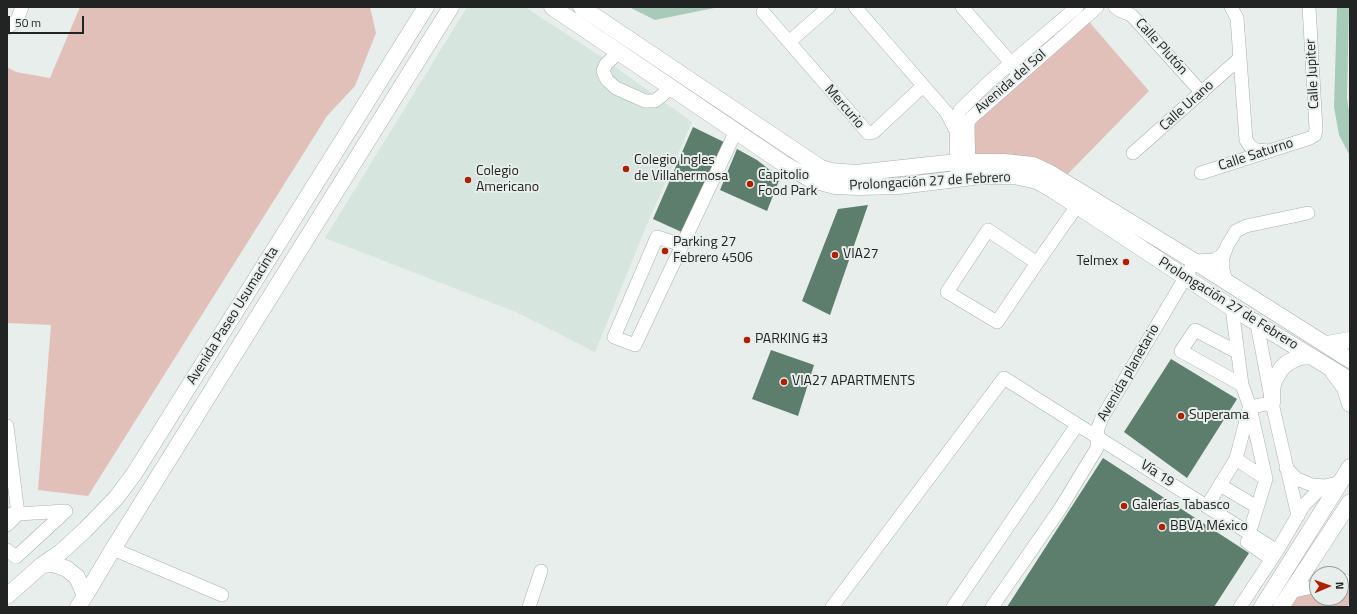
<!DOCTYPE html>
<meta charset="utf-8">
<style>
body{margin:0}
#map{position:relative;width:1357px;height:614px;overflow:hidden;background:#e8eeeb;font-family:"Titillium Web",sans-serif}
canvas{display:block}
.frame{position:absolute;inset:0;border:8px solid #222423;pointer-events:none}
.north{position:absolute;left:1309px;top:566px;width:40px;height:40px;box-sizing:border-box;background:#e8eeeb;border:1px solid #999d9b;border-radius:50%;rotate:88deg;font-size:11px;font-weight:700;line-height:16px;text-align:center;color:#222423}
.north::after{content:'';display:block;margin:auto;width:14px;height:18px;background:#ad2000;clip-path:polygon(50% 0,100% 100%,50% 72%,0 100%)}
.scale{position:absolute;left:8px;top:16px;width:76px;height:18px;box-sizing:border-box;border:2px solid #222423;border-top:0;padding-left:5px;font-size:12px;line-height:14px;white-space:nowrap;color:#222423;-webkit-text-stroke:3px #e8eeeb;paint-order:stroke}
</style>
<div id="map">
<canvas width="1357" height="614"></canvas>
<div class="frame"></div>
<div class="north">N</div>
<div class="scale">50 m</div>
</div>
<script>
const ctx = document.querySelector('canvas').getContext('2d');
ctx.lineJoin = 'round';
function paint(path, color) {
  ctx.fillStyle = color;
  ctx.fill(path, 'evenodd');
}
function shape(rows) {
  const path = new Path2D();
  for (const r of rows) {
    path.moveTo(r[0], r[1]);
    for (let i = 2; i < r.length; i += 2) path.lineTo(r[i], r[i + 1]);
  }
  return path;
}
function stroke(path, color, width, dash) {
  ctx.strokeStyle = color;
  ctx.lineWidth = width;
  ctx.lineCap = dash ? 'butt' : 'round';
  ctx.setLineDash(dash || []);
  ctx.stroke(path);
}
function label(font, color, halo, rows, align = 'center') {
  ctx.font = font + ' "Titillium Web",sans-serif';
  ctx.lineWidth = 4;
  ctx.setLineDash([]);
  ctx.textBaseline = 'middle';
  ctx.strokeStyle = halo;
  ctx.fillStyle = color;
  for (const [text, x, y, turn = 0] of rows) {
    ctx.save();
    ctx.translate(x, y);
    ctx.rotate((+turn || 0) * Math.PI / 180);
    ctx.textAlign = isNaN(turn) ? turn : align;
    if (halo) ctx.strokeText(text, 0, 0);
    ctx.fillText(text, 0, 0);
    ctx.restore();
  }
}
paint(shape([
 [467,7,525,7,600,56,692,122,648,222,595,352,516,312,325,238]
]), '#d6e5dd');
paint(shape([
 [80,7,370,7,376,33,355,86,327,116,88,496,38,490,51,325,7,323,7,67,16,72,50,78],
 [1085,17,1149,91,1062,180,969,162,969,120],
 [1317,586,1317,598,1341,598,1341,587,1346,587,1350,591,1350,602,1347,607,1281,607,1290,592]
]), '#e1c0b9');
paint(shape([
 [629,7,719,7,655,20],
 [1337,7,1349,7,1347,98,1350,117,1350,156,1339,135,1334,107]
]), '#a8cbb9');
paint(shape([
 [693,127,726,143,686,234,653,219],
 [737,149,757,160,780,178,767,211,720,190],
 [868,205,830,315,802,301,838,209],
 [771,350,814,365,798,416,752,399],
 [1171,359,1237,399,1187,478,1124,432],
 [1103,458,1249,553,1214,607,1007,607]
]), '#5d7d6d');
const minor = shape([
 [855,7,947,113,955,129],
 [962,7,1011,63,1015,70],
 [1115,7,1121,11,1131,15,1136,20,1202,93],
 [1231,7,1237,18,1246,140,1250,146,1256,150,1269,151],
 [763,12,868,133,874,132,877,129,923,86],
 [7,28,17,20,22,7],
 [789,42,829,7],
 [619,52,606,64,603,71,607,80,616,88,645,101,655,101,672,87],
 [1133,153,1240,58],
 [957,172,956,126,957,118,960,110,990,81,1077,7],
 [969,172,968,129,968,123,971,118,1097,7],
 [1201,173,1310,138,1315,135,1316,129,1309,7],
 [682,245,657,237,614,337,635,345,736,131],
 [1037,263,988,230,947,292,997,322,1037,263,1077,206],
 [1226,281,1223,270,1223,257,1227,246,1236,231,1246,226,1308,213],
 [1232,308,1242,385,1250,407,1272,403],
 [1257,324,1272,403,1298,516],
 [1237,352,1195,330,1181,351,1242,385],
 [7,426,18,514,11,514],
 [1236,459,1249,409],
 [1286,468,1297,479,1312,485,1325,486],
 [1220,485,1257,507],
 [1207,506,1236,459,1266,479],
 [7,525,18,514,66,511,16,557,7,550],
 [1249,534,1266,479,1250,407],
 [1247,542,1271,559],
 [113,549,222,595],
 [1341,580,1343,580,1350,584],
 [1290,592,1317,586],
 [529,607,541,571],
 [832,607,1004,378,1277,551],
 [953,607,1077,425],
 [992,607,1060,509,1097,448,1098,428,1102,418,1195,261,1214,260,1221,256,1224,252],
 [1240,607,1277,551,1304,505,1317,492,1325,486,1341,482]
]);
const major = shape([
 [552,7,784,164,812,180,835,186,858,187,899,186,982,176,1014,176,1037,181,1053,190,1232,308,1350,380],
 [581,7,821,168,831,171,856,173,957,162,1004,162,1033,165,1050,173,1189,258,1350,360],
 [1327,344,1350,340],
 [1333,372,1345,388,1350,404],
 [1272,403,1272,389,1274,381,1281,369,1287,363,1293,360,1300,357,1311,356],
 [42,565,54,564,67,569,77,577,85,596],
 [7,596,42,565,61,552,85,530,116,498,134,474,426,7],
 [78,607,85,596,113,549,451,7],
 [1262,607,1350,467],
 [1281,607,1350,502]
]);
stroke(minor, '#a9b0ac', 14);
stroke(major, '#a9b0ac', 17);
stroke(minor, '#fff', 13);
stroke(major, '#fff', 16);
for (const [x, y, r, color] of [
 [626,169,4,"#ad2000"],
 [468,180,4,"#ad2000"],
 [750,184,4,"#ad2000"],
 [665,251,4,"#ad2000"],
 [835,255,4,"#ad2000"],
 [1126,262,4,"#ad2000"],
 [747,340,4,"#ad2000"],
 [784,382,4,"#ad2000"],
 [1181,416,4,"#ad2000"],
 [1124,506,4,"#ad2000"],
 [1162,527,4,"#ad2000"]
]) {
  const dot = new Path2D();
  dot.arc(x, y, r, 0, 2 * Math.PI);
  ctx.fillStyle = color;
  ctx.fill(dot);
  stroke(dot, '#e8eeeb', 1.5);
}
label('14px', '#222423', '#e8eeeb', [
 ["Calle Plutón",1161,47,48],
 ["Calle Jupiter",1313,74,-93],
 ["Avenida del Sol",1011,82,-41],
 ["Calle Urano",1187,106,-42],
 ["Mercurio",844,107,49],
 ["Calle Saturno",1256,155,-18],
 ["Prolongación 27 de Febrero",930,182,-3],
 ["Prolongación 27 de Febrero",1228,304,32],
 ["Avenida Paseo Usumacinta",233,316,-58],
 ["Avenida planetario",1129,373,-60],
 ["Vía 19",1157,474,33]
]);
label('14px', '#222423', '#e8eeeb', [
 ["Colegio Ingles",634,161],
 ["de Villahermosa",634,177],
 ["Colegio",476,172],
 ["Americano",476,188],
 ["Capitolio",758,176],
 ["Food Park",758,192],
 ["Parking 27",673,243],
 ["Febrero 4506",673,259],
 ["VIA27",843,255],
 ["Telmex",1118,262,"right"],
 ["PARKING #3",755,340],
 ["VIA27 APARTMENTS",792,382],
 ["Superama",1189,416],
 ["Galerías Tabasco",1132,506],
 ["BBVA México",1170,527]
], 'left');
</script>
